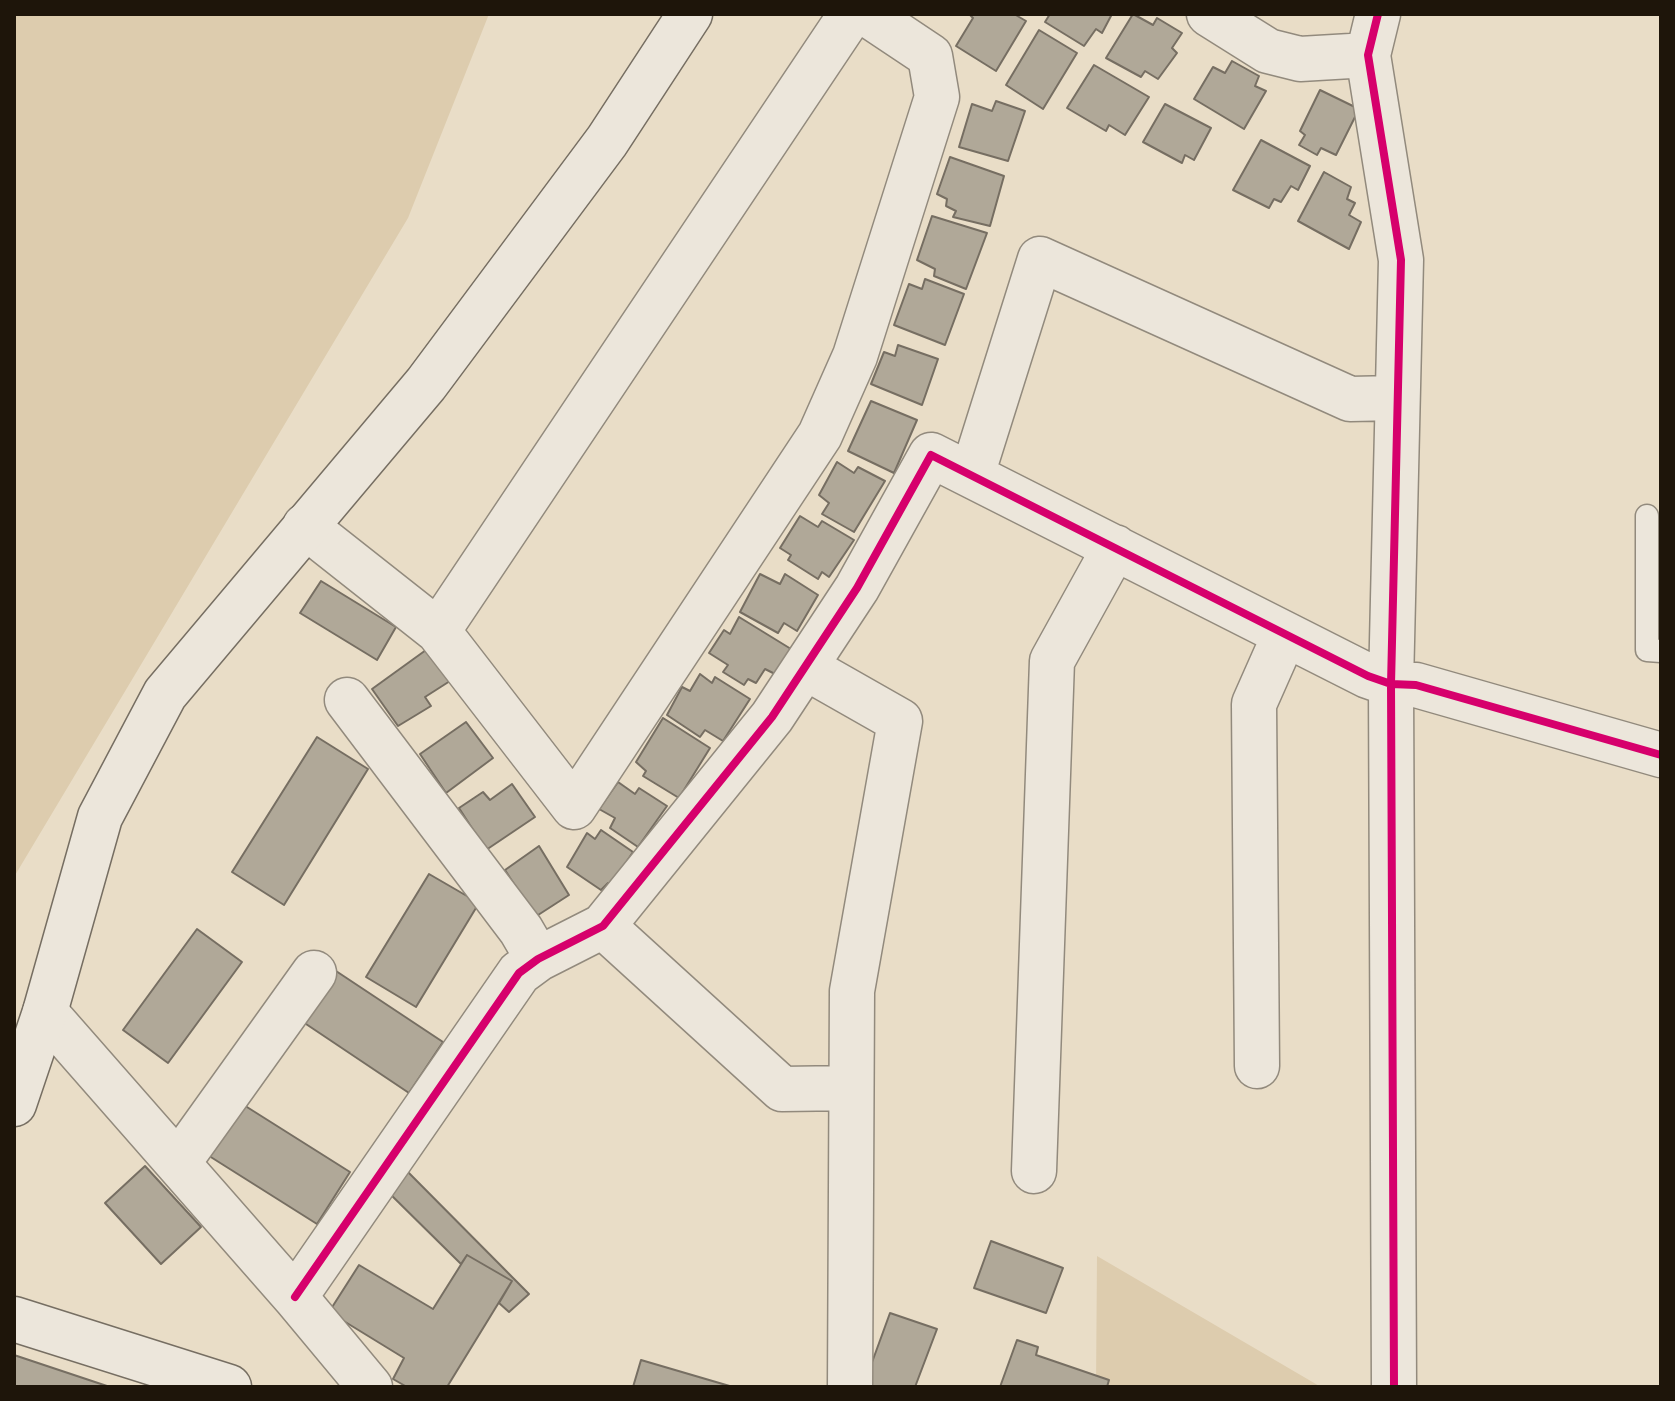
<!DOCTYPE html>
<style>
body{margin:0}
#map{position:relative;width:1675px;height:1401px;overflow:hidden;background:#e9ddc7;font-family:"IM FELL Great Primer",serif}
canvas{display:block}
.frame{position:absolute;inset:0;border:16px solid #1e150a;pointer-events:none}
</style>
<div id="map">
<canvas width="1675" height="1401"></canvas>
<div class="frame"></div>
</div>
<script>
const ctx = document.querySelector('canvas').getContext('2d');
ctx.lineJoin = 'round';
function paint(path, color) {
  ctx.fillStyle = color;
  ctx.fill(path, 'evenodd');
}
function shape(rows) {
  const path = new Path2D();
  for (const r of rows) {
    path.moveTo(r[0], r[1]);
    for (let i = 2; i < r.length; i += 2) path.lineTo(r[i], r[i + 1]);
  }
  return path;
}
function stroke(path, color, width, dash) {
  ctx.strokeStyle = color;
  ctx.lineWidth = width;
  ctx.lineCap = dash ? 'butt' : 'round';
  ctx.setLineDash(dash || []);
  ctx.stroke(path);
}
paint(shape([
 [14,14,489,14,408,218,14,877],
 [1097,1256,1321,1387,1096,1387]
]), '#ddccae');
const building = shape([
 [969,14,1014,14,1026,21,996,71,956,46,973,18,969,14],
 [1050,14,1112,14,1102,33,1096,29,1084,46,1045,22,1050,14],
 [1133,14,1153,25,1157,18,1182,33,1172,48,1177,53,1158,79,1145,71,1141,77,1106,58,1133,14],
 [1039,30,1077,53,1043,109,1006,85,1039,30],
 [1232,61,1259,76,1255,86,1266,91,1244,129,1194,99,1213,67,1225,73,1232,61],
 [1094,65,1149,97,1125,135,1109,125,1106,131,1067,108,1094,65],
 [1320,90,1359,109,1336,155,1321,148,1317,155,1299,145,1305,135,1300,131,1320,90],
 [996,101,1025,111,1008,161,959,147,972,104,992,111,996,101],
 [1165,104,1211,128,1194,160,1185,155,1182,163,1143,142,1165,104],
 [1261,140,1310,166,1298,190,1291,186,1281,202,1274,199,1269,208,1233,190,1261,140],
 [950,157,1004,176,990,226,953,217,956,211,946,206,947,199,937,194,950,157],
 [1324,172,1351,187,1347,199,1355,203,1349,215,1361,222,1349,249,1298,221,1324,172],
 [932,216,987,233,966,289,934,276,935,269,917,260,932,216],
 [925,279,964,294,945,345,894,325,909,284,922,289,925,279],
 [898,345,938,359,922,405,871,384,884,352,895,356,898,345],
 [871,401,917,420,894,473,848,451,871,401],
 [837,462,854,473,858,467,885,481,854,532,822,514,829,503,819,495,837,462],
 [800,516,818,527,822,521,854,540,829,577,822,572,818,579,788,560,791,555,780,548,800,516],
 [760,574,780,584,785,574,818,595,797,631,784,623,778,633,740,612,760,574],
 [321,581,396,627,377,660,300,613,321,581],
 [739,617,791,649,775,674,765,669,756,683,748,679,744,685,723,672,728,665,709,653,724,630,730,634,739,617],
 [426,650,450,681,425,697,431,706,398,726,372,689,426,650],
 [700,674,712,683,715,677,750,699,723,741,705,730,700,737,667,715,682,687,690,691,700,674],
 [663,718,710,748,679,798,643,776,646,771,636,762,663,718],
 [466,722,493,758,446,793,420,754,466,722],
 [317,737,368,769,284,905,232,872,317,737],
 [618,782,635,794,639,788,667,806,638,847,610,828,615,818,599,809,618,782],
 [512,784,535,817,486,850,459,808,483,792,490,800,512,784],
 [601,830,633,852,627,861,634,867,616,887,608,883,601,890,567,867,587,833,595,839,601,830],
 [539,846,569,895,535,917,505,870,539,846],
 [429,874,479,903,416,1007,366,977,429,874],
 [197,929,242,962,168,1063,123,1030,197,929],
 [336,971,443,1042,409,1093,303,1022,336,971],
 [239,1102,350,1172,317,1224,206,1154,239,1102],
 [145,1166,201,1227,161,1264,105,1203,145,1166],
 [402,1166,529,1294,509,1312,499,1303,512,1281,467,1255,461,1264,382,1186,402,1166],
 [991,1241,1063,1268,1046,1313,974,1288,991,1241],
 [467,1255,512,1281,447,1387,407,1387,393,1379,404,1358,329,1312,359,1265,433,1309,467,1255],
 [890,1313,937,1329,915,1387,863,1387,890,1313],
 [1017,1340,1038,1347,1036,1355,1109,1380,1107,1387,1000,1387,1017,1340],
 [14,1355,110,1387,14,1387,14,1355],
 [641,1360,733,1387,633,1387,641,1360]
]);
paint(building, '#b0a898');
stroke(building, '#766e62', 2);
const lane = shape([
 [1647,516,1647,650,1661,651]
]);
const street = shape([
 [1209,14,1268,51,1300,59,1368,55],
 [1378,14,1368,55,1401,260,1391,684,1394,1387],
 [972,475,1040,259,1350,399,1397,398],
 [305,526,438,631,574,807,820,435,855,356,937,97,930,56,867,14],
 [438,631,851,14],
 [805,667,900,721,852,991,850,1387],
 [347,700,521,930,538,959],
 [603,926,782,1089,851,1088],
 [45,1012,295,1297,370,1387],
 [1257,1066,1254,704,1285,634],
 [178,1163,314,973],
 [1034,1171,1052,661,1115,547],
 [295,1297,519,973,538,959,603,926,772,717,857,588,931,455,1368,676,1391,684,1416,685,1661,755]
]);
const secondary = shape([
 [14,1104,45,1012,100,817,165,694,426,384,607,141,690,14],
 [14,1319,229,1387]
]);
stroke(lane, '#928a7d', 25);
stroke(street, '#928a7d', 47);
stroke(secondary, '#766e62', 47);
stroke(lane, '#ece6db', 22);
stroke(street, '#ece6db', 44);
stroke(secondary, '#ece6db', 44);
stroke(shape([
 [1378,14,1368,55,1401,260,1391,684,1394,1387],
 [295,1297,519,973,538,959,603,926,772,717,857,588,931,455,1368,676,1391,684,1416,685,1661,755]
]), '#d6006c', 8);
</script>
